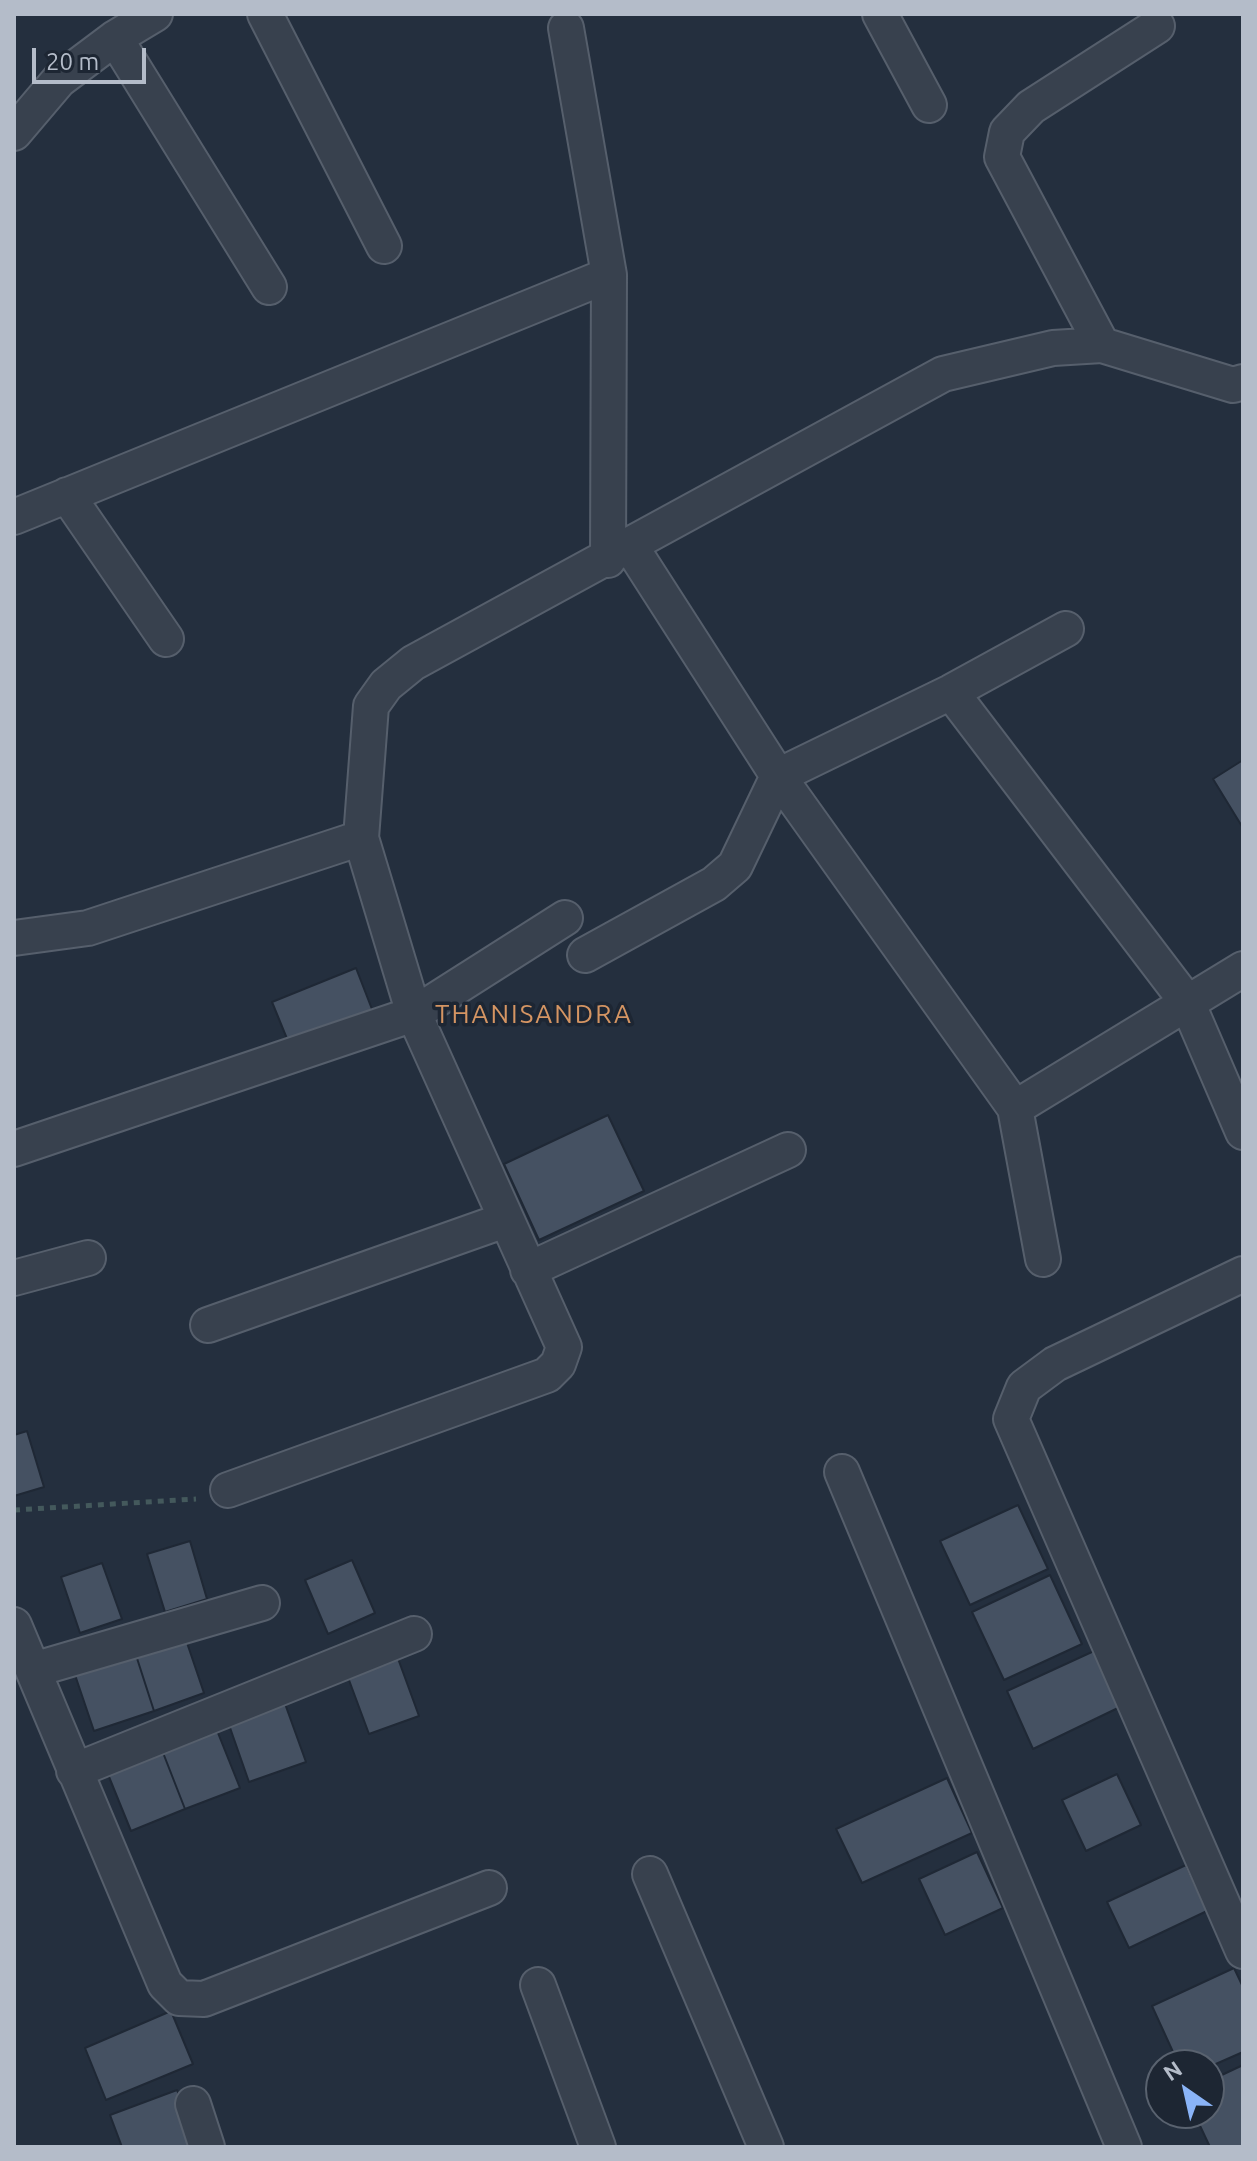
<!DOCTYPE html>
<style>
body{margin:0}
#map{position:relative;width:1257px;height:2161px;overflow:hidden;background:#242f3e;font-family:Ubuntu,sans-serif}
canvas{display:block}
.frame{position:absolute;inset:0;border:16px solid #b4bcc9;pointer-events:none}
.north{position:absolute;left:1145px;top:2049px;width:80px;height:80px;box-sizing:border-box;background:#1d2633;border:2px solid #59626f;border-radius:50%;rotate:326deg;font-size:22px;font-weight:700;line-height:32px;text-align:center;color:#b4bcc9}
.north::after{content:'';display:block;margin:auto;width:28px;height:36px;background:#8ab4f8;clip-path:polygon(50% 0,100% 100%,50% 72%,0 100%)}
.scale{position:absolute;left:32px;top:48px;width:114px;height:36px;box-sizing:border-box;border:4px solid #b4bcc9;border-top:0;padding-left:10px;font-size:24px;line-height:28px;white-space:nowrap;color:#b4bcc9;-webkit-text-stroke:6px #1d2633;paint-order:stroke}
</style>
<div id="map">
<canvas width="1257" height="2161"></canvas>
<div class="frame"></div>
<div class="north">N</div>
<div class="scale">20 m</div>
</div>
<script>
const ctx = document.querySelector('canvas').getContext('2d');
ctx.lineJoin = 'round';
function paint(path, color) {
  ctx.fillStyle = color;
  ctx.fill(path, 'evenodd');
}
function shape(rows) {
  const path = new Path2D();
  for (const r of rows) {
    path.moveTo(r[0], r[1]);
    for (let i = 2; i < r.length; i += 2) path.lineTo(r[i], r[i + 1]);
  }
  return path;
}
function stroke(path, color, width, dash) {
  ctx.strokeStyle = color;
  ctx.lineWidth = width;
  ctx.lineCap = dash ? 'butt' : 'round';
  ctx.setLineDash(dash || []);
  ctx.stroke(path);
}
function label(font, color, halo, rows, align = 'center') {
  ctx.font = font + ' Ubuntu,sans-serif';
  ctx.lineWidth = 7;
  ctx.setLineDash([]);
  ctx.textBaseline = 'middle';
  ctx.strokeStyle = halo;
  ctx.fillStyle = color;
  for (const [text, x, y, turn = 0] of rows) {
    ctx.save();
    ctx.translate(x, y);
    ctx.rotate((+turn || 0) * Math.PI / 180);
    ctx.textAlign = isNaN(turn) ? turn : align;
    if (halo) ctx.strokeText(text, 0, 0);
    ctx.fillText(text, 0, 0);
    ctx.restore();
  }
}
const building = shape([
 [1243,760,1243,828,1213,779,1243,760],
 [356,968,375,1017,292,1051,272,1002,356,968],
 [608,1115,644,1191,539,1240,504,1164,608,1115],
 [27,1431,44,1487,14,1496,14,1435,27,1431],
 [1018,1505,1048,1569,970,1605,940,1541,1018,1505],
 [190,1541,207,1599,165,1612,147,1554,190,1541],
 [352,1560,375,1613,328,1634,305,1580,352,1560],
 [102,1563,122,1619,80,1633,61,1577,102,1563],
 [1050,1575,1082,1644,1004,1680,972,1612,1050,1575],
 [183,1631,204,1693,154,1711,134,1649,183,1631],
 [134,1649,154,1711,94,1731,73,1669,134,1649],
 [1094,1651,1120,1707,1033,1749,1007,1691,1094,1651],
 [396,1653,419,1716,369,1734,346,1672,396,1653],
 [284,1701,306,1762,249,1782,228,1722,284,1701],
 [214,1723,240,1788,185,1809,160,1745,214,1723],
 [160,1745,185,1809,131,1831,105,1767,160,1745],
 [1117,1774,1141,1825,1086,1851,1062,1800,1117,1774],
 [947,1778,972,1833,862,1883,836,1829,947,1778],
 [977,1852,1003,1908,945,1935,919,1879,977,1852],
 [1186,1865,1207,1911,1129,1948,1107,1902,1186,1865],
 [1234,1968,1243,1987,1243,2052,1209,2067,1179,2065,1152,2006,1234,1968],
 [171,2011,193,2064,106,2100,85,2048,171,2011],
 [1243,2065,1243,2147,1210,2147,1194,2113,1209,2113,1209,2081,1243,2065],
 [177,2090,199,2147,122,2147,110,2115,177,2090]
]);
paint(building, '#455162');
stroke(building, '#1f2835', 2);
const street = shape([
 [265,14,384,246],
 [880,14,929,105],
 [566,28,609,275,608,560],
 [115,38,269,287],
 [14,133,59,80,115,38,155,14],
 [1102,345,1002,157,1007,132,1031,107,1157,26],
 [67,495,166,639],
 [14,517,609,275],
 [631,547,778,776,951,692,1066,629],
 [951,692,1187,1002,1243,1132],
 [14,938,88,928,361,838,371,706,386,685,413,663,943,374,1053,348,1102,345,1233,385,1243,382],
 [585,955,714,884,735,866,778,776,1015,1108,1243,969],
 [1015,1108,1043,1259],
 [14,1149,414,1014,565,918],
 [528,1270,788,1150],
 [1243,1274,1055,1364,1024,1387,1011,1419,1243,1951],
 [14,1278,88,1258],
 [208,1325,505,1220],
 [842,1472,1124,2147],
 [228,1490,547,1375,558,1364,564,1347,414,1014,361,838],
 [14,1625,165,1984,179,1998,204,1999,489,1888],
 [33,1670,262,1603],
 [74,1771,414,1634],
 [650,1874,766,2147],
 [538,1985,598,2147],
 [193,2104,207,2147]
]);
stroke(street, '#565f6c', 38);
stroke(shape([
 [14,1510,196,1499]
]), '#44595c', 5, [6, 6]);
stroke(street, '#38414e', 34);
ctx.letterSpacing = '2px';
label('26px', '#d59563', '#1d2633', [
 ["THANISANDRA",534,1014]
]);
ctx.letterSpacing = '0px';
</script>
